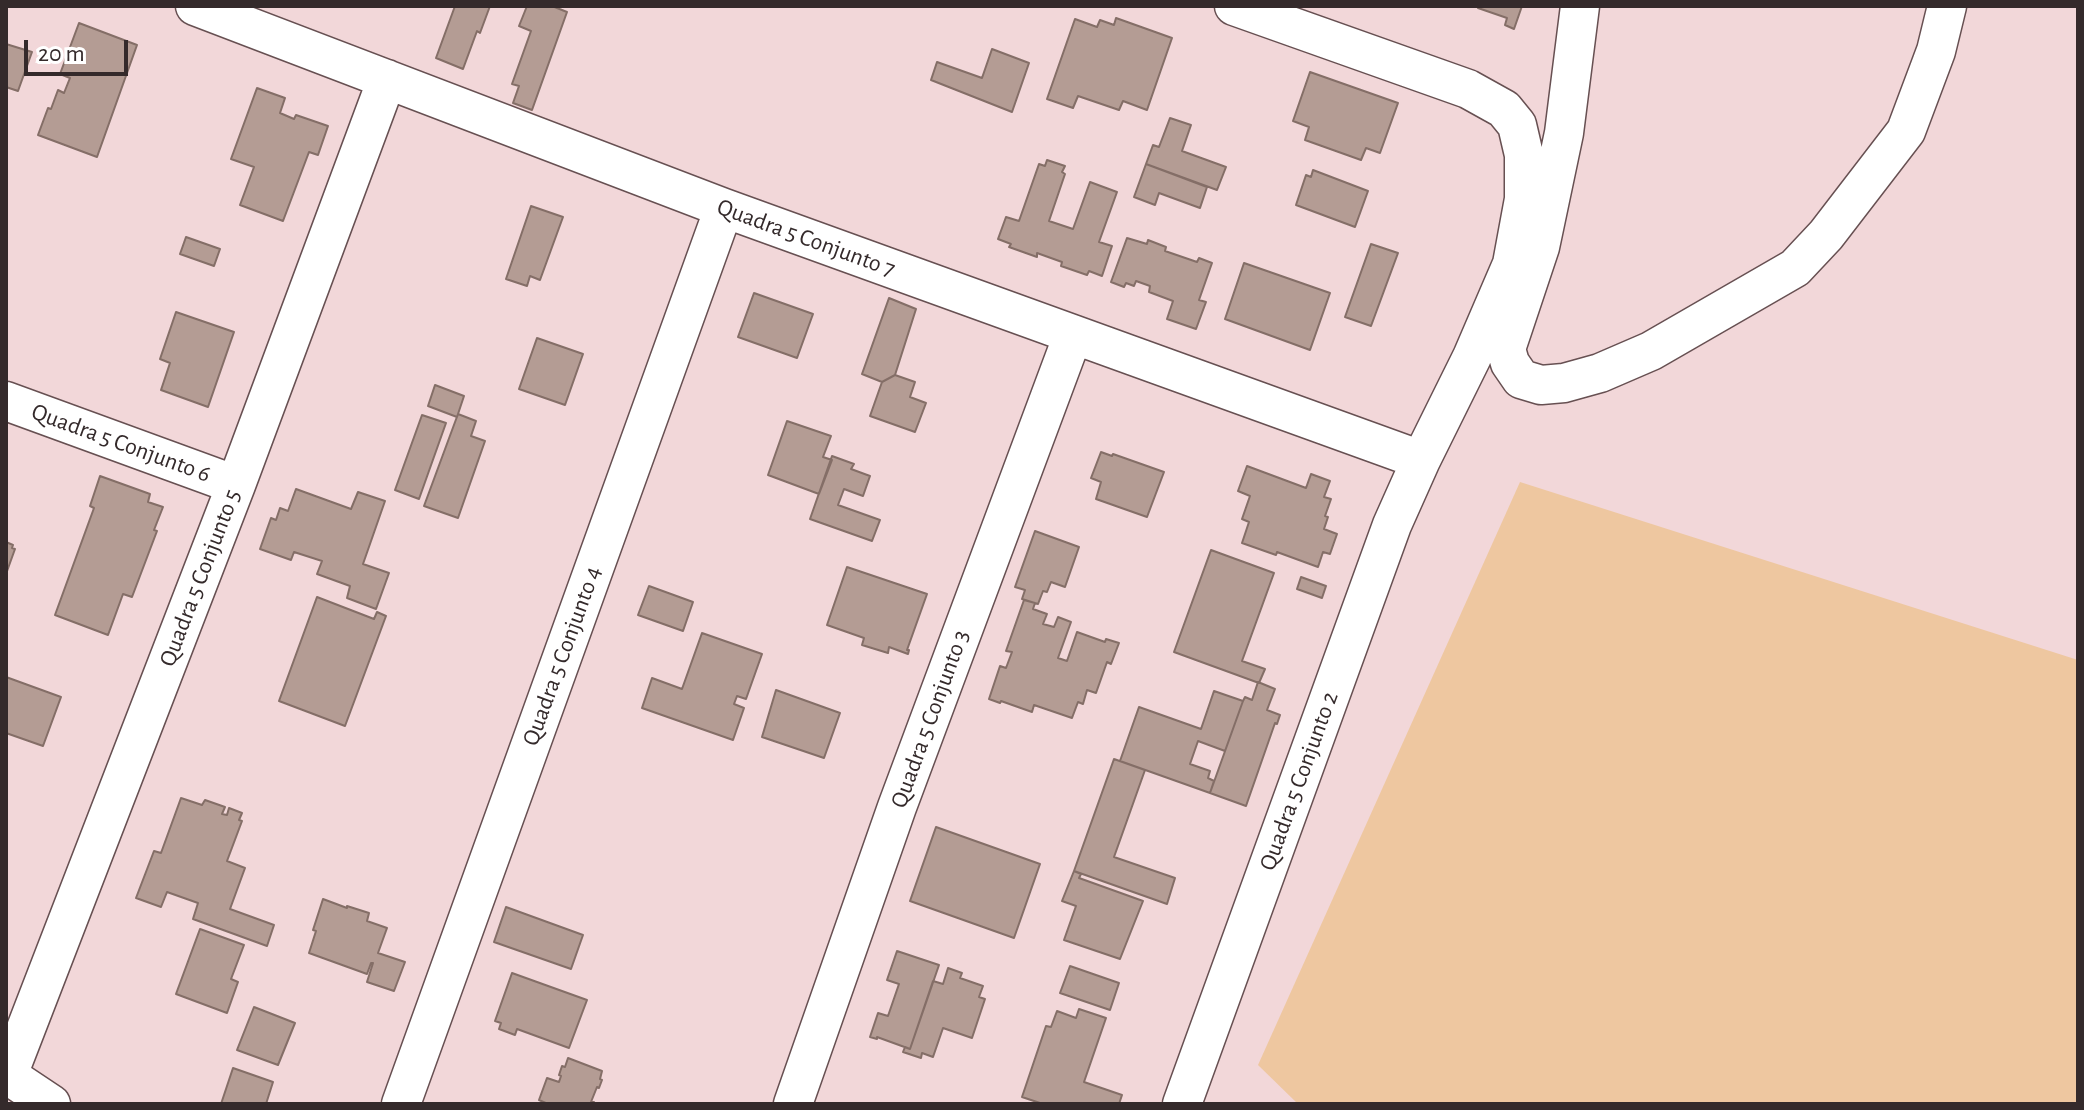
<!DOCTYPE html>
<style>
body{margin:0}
#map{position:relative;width:2084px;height:1110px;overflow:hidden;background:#f2d7d9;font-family:"Alegreya Sans",sans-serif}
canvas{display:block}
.frame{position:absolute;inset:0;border:8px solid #342a2b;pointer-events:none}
.scale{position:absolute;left:24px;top:40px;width:104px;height:36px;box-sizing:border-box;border:4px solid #342a2b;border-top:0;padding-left:10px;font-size:24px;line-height:28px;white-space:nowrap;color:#342a2b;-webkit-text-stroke:6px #fff;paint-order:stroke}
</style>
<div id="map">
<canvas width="2084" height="1110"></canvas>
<div class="frame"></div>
<div class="scale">20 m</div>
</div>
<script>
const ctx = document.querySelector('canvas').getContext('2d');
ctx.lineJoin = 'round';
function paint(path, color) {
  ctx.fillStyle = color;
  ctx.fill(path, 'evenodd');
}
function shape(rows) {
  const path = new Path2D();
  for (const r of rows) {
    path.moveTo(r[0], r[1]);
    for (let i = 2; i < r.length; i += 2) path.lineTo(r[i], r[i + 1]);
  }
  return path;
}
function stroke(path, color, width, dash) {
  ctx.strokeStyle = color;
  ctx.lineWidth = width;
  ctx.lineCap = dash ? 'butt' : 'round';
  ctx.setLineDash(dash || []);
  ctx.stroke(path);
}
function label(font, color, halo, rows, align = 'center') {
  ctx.font = font + ' "Alegreya Sans",sans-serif';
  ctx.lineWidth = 8;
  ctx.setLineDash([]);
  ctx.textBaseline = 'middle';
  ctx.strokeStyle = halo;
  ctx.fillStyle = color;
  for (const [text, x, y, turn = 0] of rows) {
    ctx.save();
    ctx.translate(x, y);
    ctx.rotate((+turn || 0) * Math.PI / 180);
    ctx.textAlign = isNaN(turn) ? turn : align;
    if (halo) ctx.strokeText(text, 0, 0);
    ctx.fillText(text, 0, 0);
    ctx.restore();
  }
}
paint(shape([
 [1520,482,2078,660,2078,1104,1298,1104,1258,1065]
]), '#eec7a0');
const building = shape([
 [455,6,490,6,480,33,477,31,463,69,436,58,455,6],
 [527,6,552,6,567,12,532,110,513,103,519,86,512,84,531,31,519,26,527,6],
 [1479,6,1522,6,1514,29,1505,25,1507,18,1478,8,1479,6],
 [1116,18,1172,38,1147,110,1123,101,1119,110,1078,96,1073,108,1047,99,1075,19,1097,27,1100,20,1114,25,1116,18],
 [79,23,137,45,97,157,38,135,48,108,51,109,58,90,64,93,70,78,60,74,79,23],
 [6,44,32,52,18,91,6,87,6,44],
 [992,49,1029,63,1012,112,931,80,937,62,982,78,992,49],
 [1310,72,1398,103,1380,153,1366,148,1361,160,1305,140,1309,127,1293,121,1310,72],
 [257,88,285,98,280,113,294,119,296,115,328,126,318,155,309,152,283,221,240,205,254,167,231,159,257,88],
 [1170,118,1191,125,1182,151,1226,167,1217,190,1146,164,1153,145,1159,147,1170,118],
 [1047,160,1065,166,1062,172,1065,174,1049,221,1073,229,1090,182,1117,192,1099,242,1112,246,1102,276,1089,271,1087,275,1061,266,1062,262,1037,253,1037,257,1009,247,1011,244,998,239,1006,217,1019,221,1039,164,1045,166,1047,160],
 [1146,164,1207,187,1200,208,1159,193,1155,205,1134,197,1146,164],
 [1313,170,1368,191,1355,227,1296,205,1306,175,1311,177,1313,170],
 [531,206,563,217,540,280,530,276,527,286,506,279,531,206],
 [186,237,220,249,214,266,180,254,186,237],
 [1127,238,1147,244,1148,240,1166,247,1165,251,1197,262,1199,258,1212,263,1199,300,1206,302,1196,329,1167,319,1173,301,1149,292,1150,286,1136,281,1134,286,1126,283,1124,287,1111,282,1127,238],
 [1371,244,1398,253,1371,326,1345,317,1371,244],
 [1244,263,1330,293,1310,350,1225,319,1244,263],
 [754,293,813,314,797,358,738,337,754,293],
 [889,298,916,309,895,375,882,382,862,374,889,298],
 [176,312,234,332,208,407,161,390,170,363,160,359,176,312],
 [537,338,583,354,565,405,519,389,537,338],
 [895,375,915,382,910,397,926,403,915,432,870,416,882,382,895,375],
 [435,385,464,396,457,417,428,406,435,385],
 [458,414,476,421,471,436,485,441,458,518,424,506,458,414],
 [422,415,446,423,419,499,395,490,422,415],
 [787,421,831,436,823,457,832,460,819,494,768,475,787,421],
 [1101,452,1112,456,1113,454,1164,472,1147,517,1096,499,1101,482,1091,478,1101,452],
 [832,456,854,464,851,469,870,476,863,496,844,489,838,505,880,520,872,541,810,519,832,456],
 [1247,466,1306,488,1311,474,1330,481,1324,497,1331,499,1325,516,1328,517,1324,529,1337,534,1330,554,1323,552,1318,567,1277,552,1276,555,1242,543,1249,522,1242,519,1250,496,1238,491,1247,466],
 [100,476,150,494,148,502,163,507,154,530,157,531,132,597,123,594,108,635,55,615,94,508,90,506,100,476],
 [296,489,351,509,358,492,385,501,363,564,389,573,376,609,347,598,350,586,317,574,322,561,294,552,291,560,260,549,271,518,276,520,280,508,288,511,296,489],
 [1035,531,1079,547,1065,587,1051,582,1047,592,1043,591,1038,604,1022,599,1025,590,1015,587,1035,531],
 [6,542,13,545,12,548,15,549,6,574,6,542],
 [1211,550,1274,573,1242,661,1265,669,1259,683,1174,652,1211,550],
 [847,567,927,594,907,650,909,650,908,654,889,647,888,653,862,645,864,638,827,625,847,567],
 [1301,577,1326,586,1322,598,1297,589,1301,577],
 [649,586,693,602,683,631,638,615,649,586],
 [317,597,374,619,377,612,386,616,345,726,279,701,317,597],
 [1024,600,1035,603,1033,609,1047,614,1043,624,1054,627,1058,617,1071,622,1058,658,1067,661,1077,632,1105,642,1106,639,1119,643,1111,664,1107,662,1096,693,1087,690,1083,704,1078,702,1072,718,1034,705,1032,712,1001,701,1000,703,989,699,1000,666,1006,668,1012,652,1006,651,1024,600],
 [702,633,762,654,746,699,737,696,734,704,744,708,733,740,642,708,652,678,682,689,702,633],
 [6,677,61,697,43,746,6,733,6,677],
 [1258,682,1275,689,1267,710,1280,715,1277,724,1275,723,1246,806,1210,793,1243,701,1245,697,1252,700,1258,682],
 [776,690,840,713,824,758,762,737,776,690],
 [1214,691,1243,701,1225,751,1198,741,1190,764,1210,771,1208,778,1214,781,1210,793,1120,761,1139,707,1201,729,1214,691],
 [1114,759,1145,770,1114,857,1175,878,1167,904,1074,871,1114,759],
 [181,798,202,805,205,800,225,807,222,814,227,815,229,808,242,813,239,820,242,821,227,861,245,868,230,909,274,925,267,946,193,919,198,903,167,892,161,907,136,898,154,851,161,853,181,798],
 [936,827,1040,864,1014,938,910,901,936,827],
 [1074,871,1081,874,1079,878,1143,901,1120,959,1064,940,1076,906,1062,901,1074,871],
 [323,899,347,908,347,906,369,913,367,921,387,928,378,953,405,962,394,991,367,982,373,963,371,963,367,974,309,953,316,931,313,930,323,899],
 [506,907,583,935,571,969,494,942,506,907],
 [200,929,244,945,231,979,238,982,227,1013,176,994,200,929],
 [897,951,939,965,910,1049,877,1037,877,1039,870,1037,878,1013,888,1016,899,984,887,980,897,951],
 [1070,966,1119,983,1110,1010,1060,993,1070,966],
 [948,968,962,973,960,978,983,986,979,997,985,999,972,1038,943,1028,933,1057,922,1053,921,1058,903,1052,905,1047,910,1049,933,981,943,984,948,968],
 [512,973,587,1000,569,1048,517,1029,515,1035,499,1029,501,1023,495,1021,512,973],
 [254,1007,295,1023,278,1065,237,1050,254,1007],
 [1079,1009,1106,1018,1084,1082,1122,1095,1119,1104,1043,1104,1022,1097,1046,1026,1051,1027,1057,1011,1076,1018,1079,1009],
 [568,1058,602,1071,600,1079,602,1080,599,1088,597,1087,591,1102,594,1102,594,1104,548,1104,539,1100,547,1078,559,1082,561,1076,559,1075,562,1066,565,1067,568,1058],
 [233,1068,273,1082,266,1104,221,1104,233,1068]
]);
paint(building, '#b49c94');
stroke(building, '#846e67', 2);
const minor = shape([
 [195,6,724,208,1421,460],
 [1580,6,1564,133,1540,247,1506,349,1510,363,1521,379,1541,385,1564,383,1600,373,1651,351,1795,268,1826,235,1906,131,1936,51,1947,6],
 [6,401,236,485],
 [6,1074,51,1104],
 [8,1075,236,485,387,79],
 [401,1104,724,208],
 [793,1104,897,807,1073,335],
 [1182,1104,1392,525,1421,460,1472,357,1512,264,1524,199,1524,155,1517,125,1504,109,1468,89,1234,6]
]);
stroke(minor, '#675052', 41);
stroke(minor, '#fff', 38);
label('24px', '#342a2b', '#fff', [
 ["Quadra 5 Conjunto 7",806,238,20],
 ["Quadra 5 Conjunto 6",121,443,20],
 ["Quadra 5 Conjunto 5",200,578,-69],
 ["Quadra 5 Conjunto 4",562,656,-70],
 ["Quadra 5 Conjunto 3",930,719,-70],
 ["Quadra 5 Conjunto 2",1299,781,-70]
]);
</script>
